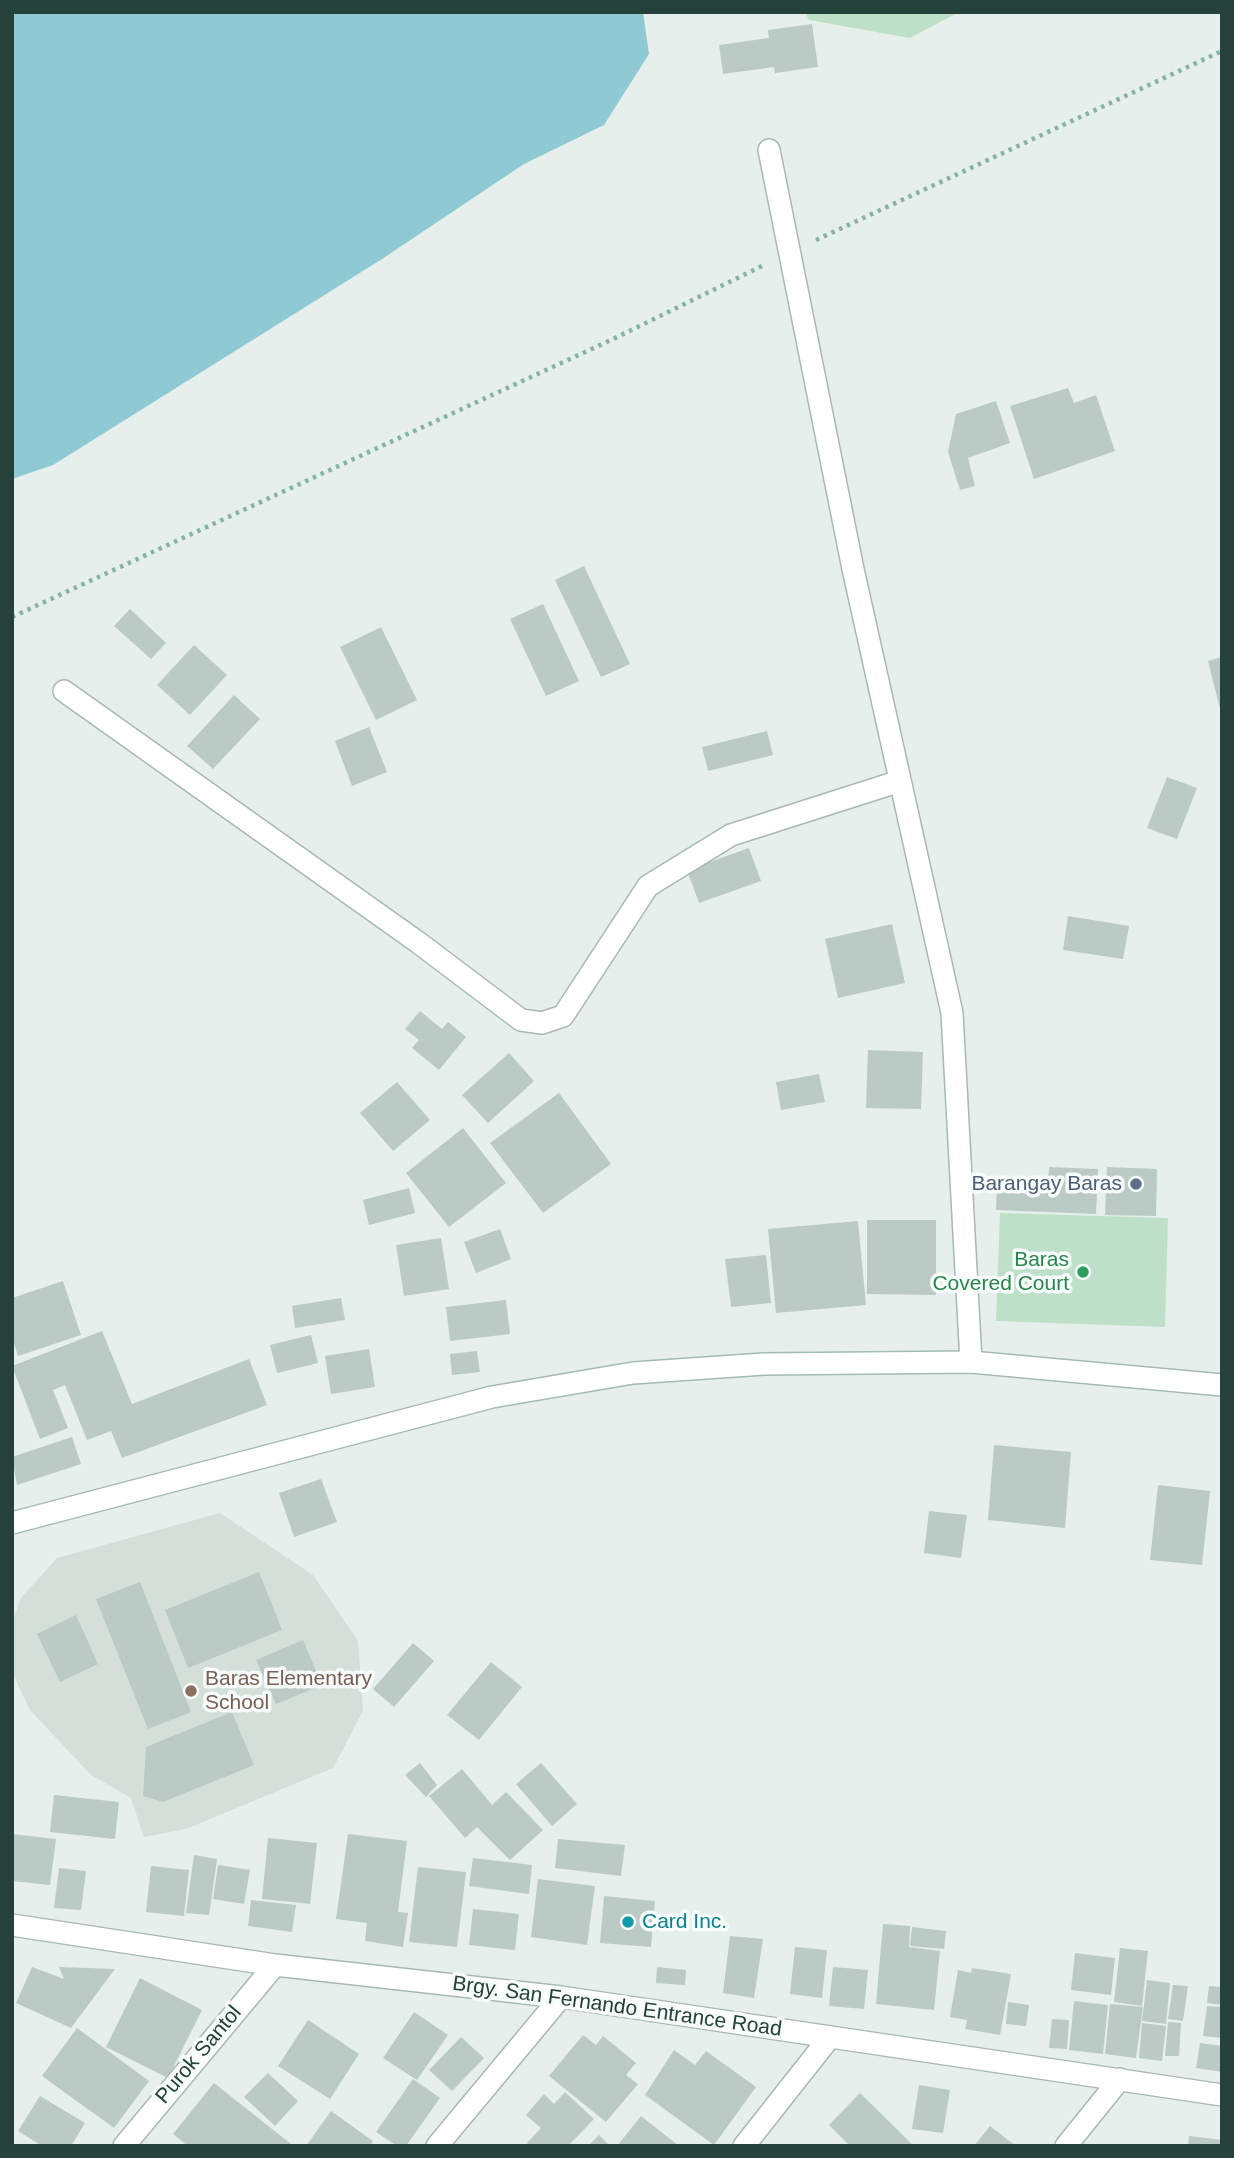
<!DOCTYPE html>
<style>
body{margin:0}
#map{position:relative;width:1234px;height:2158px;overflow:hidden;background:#e6efeb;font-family:Helvetica,sans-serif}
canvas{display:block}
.frame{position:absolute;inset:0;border:14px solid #24423a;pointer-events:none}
</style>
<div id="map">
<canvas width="1234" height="2158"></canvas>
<div class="frame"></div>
</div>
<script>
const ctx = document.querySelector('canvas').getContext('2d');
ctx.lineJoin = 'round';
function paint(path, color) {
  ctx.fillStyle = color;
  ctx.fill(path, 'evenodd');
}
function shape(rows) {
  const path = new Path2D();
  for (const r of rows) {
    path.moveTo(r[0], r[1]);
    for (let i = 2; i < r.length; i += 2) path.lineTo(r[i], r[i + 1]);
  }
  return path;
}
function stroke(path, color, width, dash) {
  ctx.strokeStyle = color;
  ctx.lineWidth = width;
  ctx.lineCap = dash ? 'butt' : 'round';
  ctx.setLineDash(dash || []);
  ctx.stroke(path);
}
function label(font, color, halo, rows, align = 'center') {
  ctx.font = font + ' Helvetica,sans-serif';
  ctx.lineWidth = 7;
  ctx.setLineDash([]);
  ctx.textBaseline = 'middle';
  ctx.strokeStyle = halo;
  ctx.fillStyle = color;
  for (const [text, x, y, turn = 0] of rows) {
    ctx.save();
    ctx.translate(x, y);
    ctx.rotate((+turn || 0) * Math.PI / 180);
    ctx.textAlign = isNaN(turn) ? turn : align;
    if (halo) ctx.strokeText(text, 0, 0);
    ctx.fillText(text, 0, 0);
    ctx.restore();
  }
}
paint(shape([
 [220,1513,313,1575,358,1641,363,1711,333,1768,186,1829,144,1837,131,1798,91,1775,30,1710,12,1672,12,1623,21,1598,57,1558]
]), '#d4dfda');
paint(shape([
 [805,12,959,12,910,38,809,20],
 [1000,1213,1168,1218,1165,1327,996,1321]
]), '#bfe0c8');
paint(shape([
 [12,12,643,12,649,54,604,125,524,164,382,259,53,465,12,479]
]), '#8ec9d4');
paint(shape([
 [812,24,818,67,775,73,774,67,723,74,719,45,769,38,768,30],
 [1068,388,1074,403,1096,395,1115,451,1034,479,1010,406],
 [996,401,1010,443,968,458,975,486,960,490,948,452,956,414],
 [584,566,630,664,601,677,555,580],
 [543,604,579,681,546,696,510,619],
 [130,609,166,643,151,659,114,626],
 [381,627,417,700,376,720,340,647],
 [194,645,227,675,190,715,157,685],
 [1222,657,1222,713,1221,713,1208,661],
 [234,695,260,719,213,769,187,746],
 [369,727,387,772,352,786,335,741],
 [767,731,773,755,708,771,702,747],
 [1167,777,1197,788,1177,839,1147,828],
 [749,848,761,881,699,903,687,870],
 [1068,916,1129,926,1123,959,1063,950],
 [892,924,905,983,838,998,825,939],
 [420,1011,442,1029,448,1022,466,1037,439,1070,412,1048,419,1040,405,1029],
 [868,1050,923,1052,921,1109,866,1108],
 [509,1053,534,1081,488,1123,462,1095],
 [819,1074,825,1102,781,1110,776,1082],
 [397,1082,430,1120,393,1151,360,1113],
 [559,1093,611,1164,543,1213,490,1143],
 [463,1128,506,1183,449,1227,406,1173],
 [1049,1167,1098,1169,1096,1214,996,1210,997,1183,1048,1185],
 [1107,1167,1157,1169,1156,1216,1105,1215],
 [409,1188,415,1213,369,1225,363,1200],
 [867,1220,936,1220,936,1295,867,1294],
 [858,1221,866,1305,776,1313,768,1229],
 [500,1229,511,1259,476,1273,464,1242],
 [441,1238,449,1289,404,1296,396,1245],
 [766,1255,771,1303,731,1307,725,1259],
 [63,1281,81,1335,18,1356,12,1337,12,1298],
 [341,1298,345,1320,295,1328,292,1306],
 [506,1300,510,1334,450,1341,446,1307],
 [102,1331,132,1404,249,1359,267,1405,122,1458,111,1431,87,1440,65,1385,53,1390,68,1428,40,1439,12,1366],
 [311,1335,318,1363,277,1373,270,1345],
 [369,1349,375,1387,331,1394,325,1356],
 [477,1351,480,1372,452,1375,450,1354],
 [72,1437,81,1464,17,1485,12,1457],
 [994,1445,1071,1452,1065,1528,988,1520],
 [321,1479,337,1522,294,1537,279,1493],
 [1158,1485,1210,1491,1202,1565,1150,1560],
 [929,1511,967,1515,961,1558,924,1553],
 [259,1572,282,1630,188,1668,165,1610],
 [140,1582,191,1712,148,1729,96,1599],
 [76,1615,98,1664,60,1682,37,1634],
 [303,1640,322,1685,276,1704,256,1660],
 [413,1643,434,1661,394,1707,373,1689],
 [491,1662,522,1687,479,1740,447,1715],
 [232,1712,254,1765,163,1802,143,1796,146,1747],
 [420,1763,437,1785,426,1797,405,1775],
 [541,1763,577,1804,552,1826,516,1784],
 [462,1769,492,1805,506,1792,543,1830,510,1860,477,1827,465,1838,429,1796],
 [54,1795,119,1802,115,1839,50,1832],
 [12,1834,56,1839,50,1885,12,1881],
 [348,1834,407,1841,398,1912,408,1913,403,1947,365,1941,367,1923,336,1919],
 [268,1838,317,1843,310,1904,262,1899],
 [558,1839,625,1845,621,1876,555,1868],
 [194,1855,217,1859,209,1915,186,1913],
 [473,1858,532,1865,529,1894,469,1886],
 [218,1865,250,1870,244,1904,213,1899],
 [151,1866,189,1870,184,1916,146,1912],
 [418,1867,466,1872,457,1947,409,1942],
 [59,1868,86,1871,81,1910,54,1908],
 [538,1879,595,1886,587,1945,531,1937],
 [604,1896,655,1901,651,1947,600,1943],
 [251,1900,296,1905,292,1932,248,1926],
 [473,1909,519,1914,515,1950,469,1945],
 [883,1924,910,1926,909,1947,940,1951,934,2010,876,2004],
 [912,1927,946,1931,944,1949,910,1946],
 [730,1936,763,1939,754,1998,723,1993],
 [795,1947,827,1950,822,1998,790,1994],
 [1120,1948,1148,1951,1142,2006,1114,2002],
 [1075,1953,1115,1958,1111,1995,1071,1990],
 [32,1967,64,1979,59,1967,115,1969,71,2028,16,2003],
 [657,1967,686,1970,685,1985,656,1983],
 [833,1967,868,1970,864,2009,829,2006],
 [972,1968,1011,1974,1000,2035,965,2029,967,2020,950,2017,958,1970,971,1973],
 [140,1978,202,2010,168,2078,106,2047],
 [1147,1980,1170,1983,1166,2024,1142,2021],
 [1173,1985,1188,1986,1183,2021,1168,2019],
 [1209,1986,1222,1987,1222,2005,1207,2003],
 [1074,2001,1108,2005,1103,2054,1069,2050],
 [1008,2002,1029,2005,1026,2026,1006,2024],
 [1110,2004,1143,2007,1136,2058,1105,2054],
 [1207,2006,1222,2007,1222,2038,1203,2036],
 [414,2012,448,2035,417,2080,383,2058],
 [1052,2019,1069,2020,1067,2049,1049,2048],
 [308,2020,359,2054,330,2099,278,2066],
 [1168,2022,1181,2023,1179,2056,1165,2056],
 [1142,2023,1166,2026,1162,2061,1139,2058],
 [77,2028,149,2081,114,2128,42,2076],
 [583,2035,596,2045,603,2036,636,2063,626,2075,638,2084,606,2122,549,2076],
 [461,2037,484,2058,452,2091,429,2070],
 [1200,2043,1222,2046,1222,2072,1196,2068],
 [674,2050,695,2065,706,2051,756,2087,714,2145,645,2095],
 [268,2073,298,2101,275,2126,244,2097],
 [413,2079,440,2098,406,2146,397,2146,376,2132],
 [214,2083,291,2144,289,2146,188,2146,173,2134],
 [919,2085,950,2090,943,2133,912,2129],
 [565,2092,594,2119,568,2146,530,2146,527,2143,541,2128,526,2115,544,2094,554,2104],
 [860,2093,914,2146,850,2146,829,2125],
 [40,2096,85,2123,71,2146,42,2146,18,2131],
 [331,2111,373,2141,370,2146,306,2146],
 [641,2116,679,2146,617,2146],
 [990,2126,1016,2146,974,2146],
 [599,2135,610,2146,588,2146],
 [1189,2136,1222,2140,1222,2146,1188,2146]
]), '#bbcac4');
const minor = shape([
 [769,150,853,569,952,1013,971,1362],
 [64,691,419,943,521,1020,542,1023,563,1016,648,886,731,835,900,781],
 [12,1925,275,1965,561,1997,1222,2095],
 [124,2146,275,1965],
 [437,2146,561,1997],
 [744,2146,830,2037],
 [1066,2146,1120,2079]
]);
const secondary = shape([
 [12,1523,492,1397,633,1373,764,1364,971,1362,1222,1385]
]);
stroke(minor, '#a8b8b2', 24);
stroke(secondary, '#a4bbb3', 24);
stroke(shape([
 [816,240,1222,51],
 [12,617,611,340,764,265]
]), '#86b3a5', 4.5, [3.5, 5]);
stroke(minor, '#fff', 21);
stroke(secondary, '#fff', 21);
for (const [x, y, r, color] of [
 [1136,1184,7,"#5c6f8a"],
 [1083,1272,7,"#2e9e5b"],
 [191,1691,7,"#8d6e63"],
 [628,1922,7,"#0f9aa8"]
]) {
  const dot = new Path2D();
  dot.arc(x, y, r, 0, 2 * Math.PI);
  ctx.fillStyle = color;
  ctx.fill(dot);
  stroke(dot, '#f7fbf9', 2.5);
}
label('21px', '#4e5e75', '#f7fbf9', [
 ["Barangay Baras",1122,1184]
], 'right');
label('21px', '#27864d', '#f7fbf9', [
 ["Baras",1069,1260],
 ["Covered Court",1069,1284]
], 'right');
label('21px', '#785e54', '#f7fbf9', [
 ["Baras Elementary",205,1679],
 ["School",205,1703]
], 'left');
label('21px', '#0d838f', '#f7fbf9', [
 ["Card Inc.",642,1922]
], 'left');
label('21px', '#24423a', '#f7fbf9', [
 ["Brgy. San Fernando Entrance Road",617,2007,8],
 ["Purok Santol",199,2055,-50]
]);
</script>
